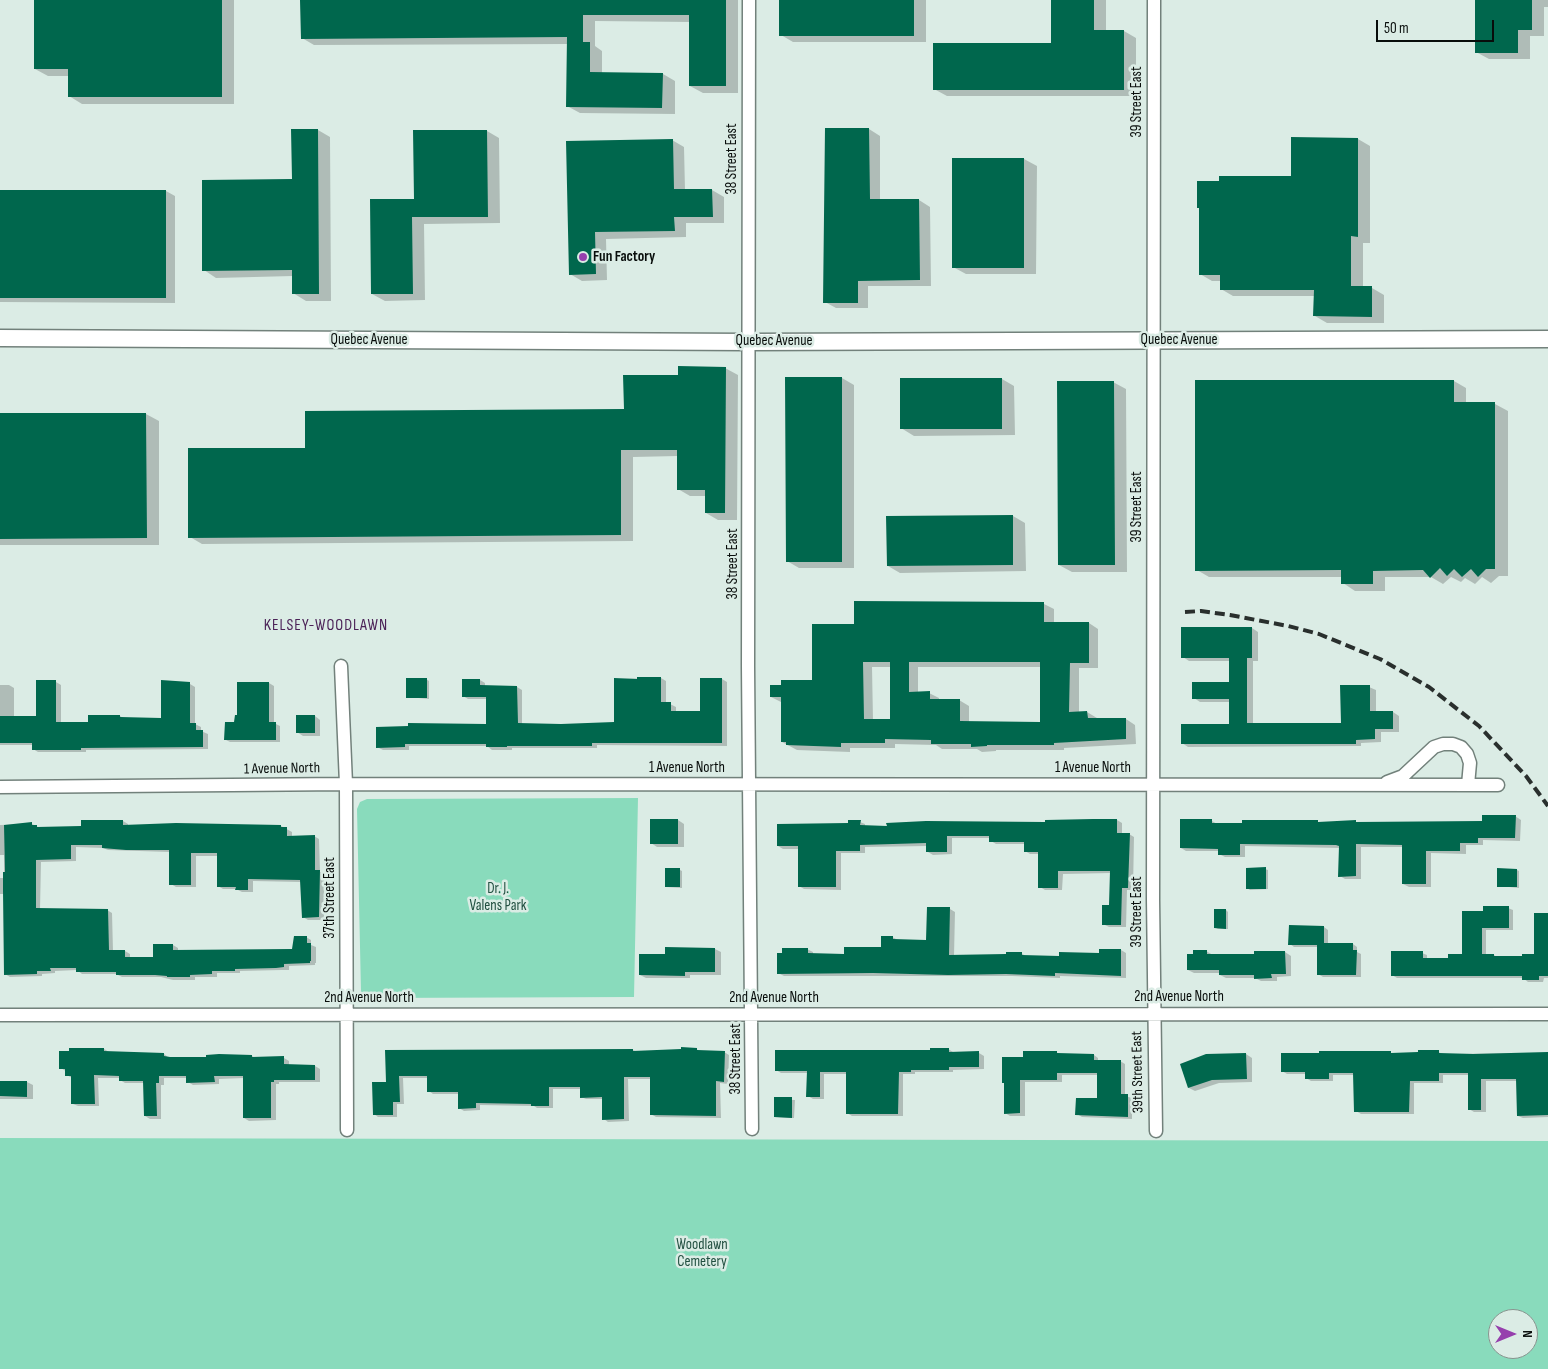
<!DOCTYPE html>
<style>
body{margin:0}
#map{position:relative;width:1548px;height:1369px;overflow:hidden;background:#dbece5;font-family:"Sofia Sans Condensed",sans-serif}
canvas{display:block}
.north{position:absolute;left:1488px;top:1309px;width:50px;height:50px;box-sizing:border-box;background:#dbece5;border:1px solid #87938e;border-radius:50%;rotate:90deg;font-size:14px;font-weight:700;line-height:20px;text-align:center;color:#080d0b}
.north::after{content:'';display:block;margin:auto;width:18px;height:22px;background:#9640ad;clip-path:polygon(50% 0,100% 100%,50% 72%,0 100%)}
.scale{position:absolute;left:1376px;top:20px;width:118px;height:22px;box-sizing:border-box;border:2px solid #080d0b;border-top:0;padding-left:6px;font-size:15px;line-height:18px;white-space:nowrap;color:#080d0b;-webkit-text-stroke:4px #dbece5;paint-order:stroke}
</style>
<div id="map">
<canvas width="1548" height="1369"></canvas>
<div class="north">N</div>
<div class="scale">50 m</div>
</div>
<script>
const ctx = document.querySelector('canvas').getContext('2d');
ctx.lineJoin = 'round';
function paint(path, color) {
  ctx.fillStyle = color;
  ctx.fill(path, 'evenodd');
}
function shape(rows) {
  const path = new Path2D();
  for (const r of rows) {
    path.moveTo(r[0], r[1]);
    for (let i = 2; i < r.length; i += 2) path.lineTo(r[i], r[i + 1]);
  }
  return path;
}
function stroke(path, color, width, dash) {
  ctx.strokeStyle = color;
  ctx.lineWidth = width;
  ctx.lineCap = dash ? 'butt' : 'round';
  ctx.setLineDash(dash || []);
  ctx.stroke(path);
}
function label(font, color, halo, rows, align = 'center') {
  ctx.font = font + ' "Sofia Sans Condensed",sans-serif';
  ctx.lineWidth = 5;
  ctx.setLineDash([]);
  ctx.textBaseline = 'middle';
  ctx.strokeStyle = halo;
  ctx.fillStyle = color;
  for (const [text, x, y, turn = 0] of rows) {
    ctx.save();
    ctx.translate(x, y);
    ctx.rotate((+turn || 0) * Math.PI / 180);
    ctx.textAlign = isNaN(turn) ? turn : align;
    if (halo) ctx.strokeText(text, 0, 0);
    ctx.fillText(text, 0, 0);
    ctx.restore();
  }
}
paint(shape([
 [638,798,634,997,373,998,367,997,361,992,357,809,360,802,367,799],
 [0,1138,1548,1141,1548,1369,0,1369],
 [1498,1319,1528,1319,1528,1349,1498,1349]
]), '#89dbbc');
paint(shape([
 [36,0,234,0,234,104,82,104,69,96,70,76,48,76,35,69],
 [302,0,738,0,738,93,703,93,690,86,690,22,595,21,595,46,602,51,602,74,663,74,675,81,675,114,580,113,567,106,568,44,314,45,302,38],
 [781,0,926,0,926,42,793,42,781,35],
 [1052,0,1106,0,1106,31,1124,31,1136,38,1136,96,947,96,934,89,1052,44],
 [1476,0,1548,0,1548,7,1544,7,1544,36,1530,36,1530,59,1489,59,1476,52],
 [869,129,880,136,880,201,919,200,930,207,931,286,868,286,868,308,836,308,825,302],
 [318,130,330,137,331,301,306,301,293,293,293,276,216,278,204,270,293,180],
 [487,131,499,138,500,223,424,224,425,300,385,301,372,294,415,200],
 [1292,138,1358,139,1370,146,1370,243,1363,243,1363,287,1372,288,1384,295,1384,323,1327,323,1315,316,1315,296,1233,296,1221,289,1221,281,1212,281,1200,274,1221,182,1292,177],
 [672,140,684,147,685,190,712,190,724,197,724,223,686,223,686,237,606,239,607,280,582,281,570,274,567,143],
 [953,159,1024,159,1037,166,1036,274,966,274,953,267],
 [0,191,166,191,175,196,175,303,0,302],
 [725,368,738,375,737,520,718,520,706,513,706,496,690,496,678,489,678,456,633,457,633,541,202,544,190,537,306,449,625,410,679,376],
 [842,378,854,385,854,568,799,568,787,561],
 [1002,379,1014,386,1015,435,914,436,901,428],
 [1454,381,1466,388,1466,404,1495,404,1508,411,1508,576,1499,576,1491,583,1482,577,1475,584,1465,578,1461,582,1451,577,1443,584,1431,577,1385,577,1385,591,1355,591,1343,583,1343,577,1209,577,1197,570],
 [1113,382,1126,389,1127,572,1072,572,1059,565],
 [0,414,146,414,159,421,159,545,0,545],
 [1013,516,1025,523,1026,571,900,573,888,566],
 [1044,604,1054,609,1054,623,1089,623,1098,629,1098,668,1079,668,1079,713,1087,712,1097,718,1126,719,1135,725,1136,744,1064,748,1064,750,996,750,996,751,982,752,977,749,942,749,936,745,895,744,895,748,850,748,850,752,797,750,782,742,781,702,771,697,813,681,855,626],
 [872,667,891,667,891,720,873,720],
 [918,667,1041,667,1042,723,969,722,969,706,959,700,939,700,939,698,929,693,918,693],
 [1183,628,1252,628,1258,632,1258,661,1253,661,1253,724,1342,724,1369,687,1376,690,1376,712,1393,712,1399,716,1399,732,1381,732,1381,742,1361,743,1361,746,1188,747,1182,743,1230,725,1230,702,1200,702,1194,698,1230,683,1230,661,1189,661,1183,657],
 [661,678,666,681,666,704,670,704,676,707,676,713,701,712,722,679,727,682,727,746,597,745,597,748,512,748,512,750,492,750,487,746,409,746,409,750,383,750,377,747,487,726,487,699,468,699,463,696,463,680,480,680,485,683,485,687,517,687,522,690,522,724,561,725,615,723,615,679],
 [426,679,429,681,429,699,408,697],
 [56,682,61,685,61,724,90,724,120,716,123,718,162,719,190,684,195,687,195,724,201,727,201,731,208,734,208,749,86,750,86,752,38,752,33,749,33,745,0,745,0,685,9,685,14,688,14,718,37,718],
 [269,683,274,686,274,723,280,726,280,742,230,742,226,740,238,717,238,684],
 [315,716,320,720,320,736,303,736,297,732],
 [1515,816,1521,820,1520,841,1483,840,1483,845,1466,845,1466,854,1431,853,1431,887,1409,887,1403,884,1403,847,1361,847,1361,879,1345,879,1340,876,1340,848,1245,846,1245,857,1225,857,1219,854,1219,851,1186,851,1181,848,1212,821,1217,824,1318,822,1320,823,1483,822],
 [678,820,684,824,684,847,657,847,651,843],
 [1117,820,1122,823,1122,834,1129,834,1134,837,1133,890,1127,890,1126,927,1109,927,1103,924,1110,907,1111,873,1063,874,1062,890,1045,890,1040,887,1040,854,1030,854,1025,851,1025,844,996,844,991,841,991,838,952,838,952,854,933,855,928,852,928,846,865,847,865,853,841,853,841,890,804,889,799,886,799,849,783,849,778,846,860,822,865,824,865,827],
 [123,821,128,824,128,826,281,826,292,832,292,837,314,836,319,839,320,872,324,874,324,920,308,920,303,917,301,882,253,881,253,892,242,892,236,889,223,889,218,886,218,856,196,856,196,887,176,887,171,884,170,852,108,850,103,848,76,847,76,861,41,862,40,910,107,910,112,913,113,951,125,951,130,954,130,958,154,958,173,945,178,948,178,952,293,950,306,937,311,940,311,945,316,947,316,963,315,963,315,965,289,966,289,970,282,970,240,971,240,973,217,973,217,977,195,977,195,980,173,980,161,977,122,977,116,974,82,974,77,970,55,971,55,973,42,974,42,976,10,977,5,974,5,894,0,894,0,878,4,878,4,855,0,855,0,825,32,824,40,828,82,827],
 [1265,869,1268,870,1268,889,1250,890,1247,888],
 [680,870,682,871,682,888,666,887],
 [1517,870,1519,871,1519,888,1499,886],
 [1508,908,1513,910,1513,930,1486,930,1486,955,1494,955,1498,958,1523,957,1535,955,1548,914,1548,978,1544,978,1543,982,1528,982,1523,978,1397,978,1392,975,1422,953,1427,955,1427,959,1449,959,1463,955,1485,912],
 [950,909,955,912,954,956,1007,955,1021,953,1027,957,1060,957,1100,954,1121,950,1126,953,1126,978,1060,976,1060,978,1012,976,784,976,778,973,807,949,813,952,813,954,845,955,882,948,892,937,898,940,927,941],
 [1226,910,1228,912,1228,929,1218,929,1216,928],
 [1324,927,1328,930,1328,944,1353,944,1357,947,1357,952,1361,954,1361,977,1323,977,1318,974,1318,947,1294,947,1290,944],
 [666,949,715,949,721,952,721,975,690,975,690,978,646,978,640,975,666,955],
 [1206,951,1213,955,1255,955,1285,952,1291,956,1291,976,1277,977,1277,981,1261,981,1255,978,1226,978,1220,975,1220,973,1194,973,1188,970],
 [70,1049,104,1049,109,1052,164,1054,169,1058,252,1056,255,1058,284,1058,289,1061,289,1066,315,1066,320,1069,320,1082,279,1082,279,1084,276,1084,276,1120,249,1121,244,1118,244,1078,219,1079,219,1084,193,1085,188,1082,188,1078,164,1078,164,1085,161,1085,161,1119,150,1119,145,1116,144,1083,125,1083,120,1080,120,1078,98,1078,99,1106,78,1106,73,1104,72,1078,67,1075,67,1072,61,1068],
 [696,1049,701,1052,724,1052,729,1055,728,1084,720,1083,721,1118,656,1117,651,1114,651,1079,628,1079,629,1121,608,1122,604,1119,604,1099,586,1099,581,1097,581,1089,553,1089,553,1108,537,1108,534,1106,480,1105,480,1110,464,1111,459,1108,459,1094,433,1094,429,1091,429,1078,403,1078,404,1104,397,1104,397,1117,378,1117,374,1114,387,1083,386,1052,633,1050,637,1052],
 [948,1049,953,1052,979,1053,984,1056,984,1069,953,1070,953,1072,915,1072,915,1074,903,1074,903,1116,852,1116,847,1113,847,1074,824,1074,824,1099,813,1099,808,1096,808,1073,781,1073,776,1070],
 [1056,1052,1061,1055,1094,1055,1098,1058,1098,1061,1120,1061,1125,1064,1125,1096,1132,1098,1132,1119,1082,1117,1077,1114,1098,1100,1098,1075,1062,1075,1062,1082,1025,1082,1025,1116,1010,1116,1005,1113,1024,1058],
 [1390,1052,1393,1054,1438,1052,1443,1054,1548,1053,1548,1117,1523,1118,1518,1116,1517,1081,1486,1081,1486,1112,1474,1112,1469,1109,1469,1075,1443,1075,1443,1083,1414,1083,1414,1114,1361,1114,1356,1111,1355,1075,1333,1075,1333,1081,1311,1081,1306,1078,1306,1074,1287,1074,1282,1071],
 [1246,1054,1252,1058,1252,1082,1219,1083,1195,1091,1189,1088,1181,1065],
 [0,1082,27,1082,33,1085,33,1099,0,1099],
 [775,1099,795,1100,794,1118,775,1117]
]), '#0003');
paint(shape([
 [34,0,222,0,222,97,68,97,68,69,34,69],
 [300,0,726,0,726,86,689,86,689,15,583,15,583,42,590,42,590,72,663,73,662,108,566,107,567,37,301,39],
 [779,0,914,0,914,36,779,36],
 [1051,0,1094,0,1094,30,1124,30,1124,90,933,90,933,43,1051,43],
 [1475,0,1532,0,1532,30,1518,30,1518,53,1475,53],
 [825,128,869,128,870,199,919,199,920,280,858,281,858,303,823,303],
 [291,129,318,129,319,294,292,294,292,270,202,271,202,180,292,179],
 [413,130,487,130,488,217,412,217,413,294,371,294,370,199,414,199],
 [1291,137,1358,138,1358,237,1351,236,1351,286,1372,286,1372,317,1313,316,1314,290,1220,290,1220,275,1199,275,1199,208,1197,208,1197,181,1219,181,1219,176,1291,176],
 [673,139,674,189,712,189,713,217,674,217,675,231,595,232,596,274,569,275,566,141],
 [952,158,1024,158,1024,268,952,268],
 [0,190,166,190,166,298,0,298],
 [678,366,726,367,725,513,705,513,705,490,677,490,677,450,621,450,621,535,188,538,188,448,305,448,305,411,624,409,623,375,678,375],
 [785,377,842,377,842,562,786,562],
 [900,378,1002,378,1002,429,900,429],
 [1195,380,1454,380,1454,402,1495,402,1495,569,1486,569,1478,577,1471,569,1462,577,1454,569,1447,576,1440,568,1430,578,1423,570,1373,571,1373,584,1341,584,1341,570,1195,571],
 [1057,381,1114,381,1115,565,1058,565],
 [0,413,146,413,147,538,0,539],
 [1013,515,1013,565,887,566,886,516],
 [854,601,1044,602,1044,622,1089,622,1089,663,1070,663,1069,712,1087,711,1088,718,1126,718,1126,739,1054,743,1054,745,987,745,987,746,971,747,971,744,931,744,931,740,885,739,885,743,841,743,841,747,786,745,786,742,781,742,781,697,770,697,770,685,781,685,781,680,812,680,812,624,854,624],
 [863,662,890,662,890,719,864,719],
 [909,662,1040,662,1040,722,960,721,960,699,930,699,930,691,909,692],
 [1181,627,1252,627,1252,658,1247,658,1247,723,1341,723,1340,685,1370,685,1370,711,1393,711,1393,729,1375,729,1375,739,1356,740,1356,744,1181,744,1181,724,1229,724,1229,699,1192,699,1192,682,1229,682,1229,658,1181,658],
 [637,677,661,677,661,702,671,702,671,711,700,711,700,678,722,678,722,743,592,743,592,746,507,746,507,747,486,747,486,744,405,744,405,747,376,748,376,727,408,726,408,723,486,724,486,697,462,697,462,679,480,679,480,685,517,686,518,723,561,724,614,722,614,678,637,679],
 [406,678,427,678,427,698,406,698],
 [36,680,56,680,56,722,88,722,88,715,120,715,120,717,161,718,161,680,190,682,190,723,196,723,196,730,203,730,203,747,81,748,81,750,32,750,32,743,0,743,0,716,36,716],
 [237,682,269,682,269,722,276,722,276,740,224,740,225,722,234,722,235,715,237,715],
 [296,715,315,715,315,733,296,733],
 [1482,815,1516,815,1515,838,1478,838,1478,843,1460,843,1460,851,1426,851,1426,884,1402,884,1402,845,1356,844,1356,876,1338,877,1339,846,1336,845,1240,844,1240,855,1218,855,1218,849,1180,848,1180,819,1212,819,1212,823,1242,823,1242,820,1318,820,1318,822,1356,820,1356,822,1482,821],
 [650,819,678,819,678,844,650,844],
 [1093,819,1117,819,1117,833,1130,833,1128,888,1122,888,1121,925,1102,925,1102,905,1109,905,1110,871,1058,871,1058,888,1038,888,1038,852,1024,852,1024,842,989,842,989,836,947,836,947,852,926,852,926,843,860,845,860,851,836,851,836,887,798,887,798,846,777,846,777,824,848,823,848,820,861,820,860,825,887,826,886,823,926,821,1045,822,1045,820],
 [81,820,123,820,123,825,176,823,281,825,281,827,287,827,287,836,315,835,315,870,320,870,319,917,302,918,300,880,248,879,248,890,235,890,236,887,217,887,217,853,191,853,191,885,169,885,169,850,126,850,102,848,102,845,71,845,71,859,36,860,36,908,108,909,109,950,125,950,125,957,153,957,153,944,173,944,173,950,292,949,294,936,307,936,307,943,311,943,311,961,310,961,310,963,284,964,284,967,276,968,235,969,235,971,212,971,212,974,190,975,190,977,167,977,167,976,155,975,116,975,116,972,76,972,76,968,50,968,51,971,37,971,37,974,4,975,3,891,3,872,5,872,4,825,32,822,32,825,37,825,37,827,81,826],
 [1266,867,1266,889,1246,889,1246,868],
 [665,868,680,868,680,887,665,887],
 [1497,868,1517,869,1517,887,1497,887],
 [1483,906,1509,906,1509,928,1482,928,1482,954,1494,954,1494,956,1522,956,1522,954,1534,954,1534,913,1548,913,1548,976,1539,976,1539,980,1522,980,1522,976,1391,976,1391,951,1423,951,1423,958,1448,958,1448,954,1462,954,1462,911,1483,911],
 [927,907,950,907,949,955,1006,954,1006,952,1022,952,1022,955,1059,956,1059,952,1099,953,1099,949,1121,949,1121,976,1055,973,1055,976,1006,974,948,975,873,973,777,974,777,953,782,953,782,948,808,948,808,953,844,954,844,947,881,947,881,936,893,936,893,939,926,940],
 [1214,909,1226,909,1226,929,1214,928],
 [1289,925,1324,926,1324,943,1353,943,1353,950,1357,950,1356,975,1317,975,1317,945,1288,945],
 [665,947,715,948,715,972,685,972,685,976,639,975,639,954,665,954],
 [1193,950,1207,950,1207,954,1254,954,1254,951,1285,951,1286,974,1271,974,1272,978,1254,979,1254,975,1219,975,1219,970,1187,970,1187,954,1193,954],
 [681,1047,697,1048,697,1050,725,1051,724,1082,716,1081,716,1116,650,1115,650,1077,624,1077,624,1119,602,1120,602,1097,580,1098,580,1087,549,1087,549,1106,531,1106,531,1104,476,1103,476,1108,458,1109,458,1092,427,1092,427,1076,399,1076,400,1102,393,1102,393,1115,373,1115,372,1082,386,1082,385,1050,633,1049,633,1051,681,1049],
 [69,1048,104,1048,104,1051,164,1053,164,1056,170,1057,206,1057,206,1055,219,1054,252,1055,252,1057,284,1056,284,1064,315,1065,315,1080,274,1080,274,1082,271,1082,271,1118,243,1118,243,1076,214,1076,215,1082,186,1083,186,1076,159,1076,159,1083,156,1083,157,1116,144,1116,143,1081,119,1081,119,1076,94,1075,95,1104,71,1104,71,1076,65,1076,65,1069,59,1069,59,1051,69,1051],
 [930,1048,949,1048,949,1052,979,1051,979,1067,949,1067,949,1070,911,1070,911,1072,899,1072,898,1114,846,1114,846,1072,820,1072,820,1097,806,1097,807,1071,775,1071,775,1050,930,1050],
 [1418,1050,1439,1050,1439,1053,1473,1054,1548,1052,1548,1115,1517,1116,1516,1079,1481,1079,1481,1110,1468,1110,1468,1073,1439,1073,1439,1081,1410,1081,1409,1112,1354,1112,1353,1073,1329,1073,1329,1079,1305,1079,1305,1072,1281,1072,1281,1053,1319,1053,1319,1051,1391,1051,1391,1053,1418,1052],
 [1023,1051,1057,1051,1057,1053,1094,1054,1094,1060,1121,1060,1121,1094,1128,1094,1128,1117,1075,1115,1076,1098,1097,1098,1097,1073,1057,1073,1057,1080,1020,1080,1020,1113,1004,1114,1004,1083,1002,1083,1002,1057,1023,1057],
 [1246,1053,1247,1079,1212,1080,1188,1088,1180,1064,1206,1054],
 [0,1081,27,1081,27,1097,0,1096],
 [774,1097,792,1097,792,1118,774,1117]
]), '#00674d');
const minor = shape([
 [749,0,748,666,752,1129],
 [1154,0,1153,899,1156,1131],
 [341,666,346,784,347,1130],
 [1387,782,1403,776,1434,747,1443,744,1453,744,1461,747,1467,754,1470,763,1468,785],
 [0,787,346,784,1498,785],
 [0,1015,1548,1014]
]);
const tertiary = shape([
 [0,338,748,342,1548,339]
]);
stroke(minor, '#72817b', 15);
stroke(tertiary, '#72817b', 19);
stroke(minor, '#fff', 12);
stroke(tertiary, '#fff', 16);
stroke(shape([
 [1185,612,1201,611,1230,615,1288,626,1319,634,1380,659,1429,687,1479,726,1526,776,1548,806]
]), '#292f2d', 4, [10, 5]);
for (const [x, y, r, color] of [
 [583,257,5,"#9640ad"]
]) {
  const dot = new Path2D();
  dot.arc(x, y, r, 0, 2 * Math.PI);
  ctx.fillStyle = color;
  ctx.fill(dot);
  stroke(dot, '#dbece5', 2);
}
label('15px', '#080d0b', '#dbece5', [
 ["39 Street East",1137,102,-90],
 ["38 Street East",732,159,-90],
 ["Quebec Avenue",369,340],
 ["Quebec Avenue",1179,340],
 ["Quebec Avenue",774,341],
 ["39 Street East",1137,507,-90],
 ["38 Street East",733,564,-90],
 ["1 Avenue North",687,768],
 ["1 Avenue North",1093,768],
 ["1 Avenue North",282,769,-1],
 ["37th Street East",330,898,-90],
 ["39 Street East",1137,912,-90],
 ["2nd Avenue North",1179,997],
 ["2nd Avenue North",369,998],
 ["2nd Avenue North",774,998],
 ["38 Street East",736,1059,-90],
 ["39th Street East",1138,1072,-91]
]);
label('bold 15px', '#080d0b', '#dbece5', [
 ["Fun Factory",593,257]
], 'left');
label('15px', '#225041', '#dbece5', [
 ["Dr. J.",498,889],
 ["Valens Park",498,906],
 ["Woodlawn",702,1245],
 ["Cemetery",702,1262]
]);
ctx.letterSpacing = '1px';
label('16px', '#4b2257', '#dbece5', [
 ["KELSEY-WOODLAWN",326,626]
]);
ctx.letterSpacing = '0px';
</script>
